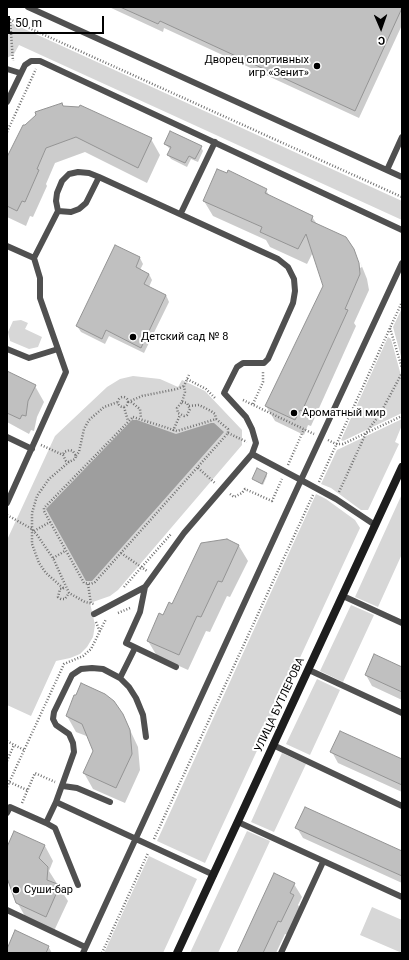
<!DOCTYPE html>
<meta charset="utf-8">
<style>
body{margin:0}
#map{position:relative;width:409px;height:960px;overflow:hidden;background:#fff;font-family:Roboto,sans-serif}
canvas{display:block}
.frame{position:absolute;inset:0;border:8px solid #000;pointer-events:none}
.north{position:absolute;left:361px;top:8px;width:40px;height:40px;-webkit-text-stroke:3px #fff;paint-order:stroke;rotate:178deg;font-size:11px;font-weight:700;line-height:16px;text-align:center;color:#000}
.north::after{content:'';display:block;margin:auto;width:14px;height:18px;background:#000;clip-path:polygon(50% 0,100% 100%,50% 72%,0 100%)}
.scale{position:absolute;left:8px;top:16px;width:96px;height:18px;box-sizing:border-box;border:2px solid #000;border-top:0;padding-left:5px;font-size:12px;line-height:14px;white-space:nowrap;color:#000;-webkit-text-stroke:3px #fff;paint-order:stroke}
</style>
<div id="map">
<canvas width="409" height="960"></canvas>
<div class="frame"></div>
<div class="north">С</div>
<div class="scale">50 m</div>
</div>
<script>
const ctx = document.querySelector('canvas').getContext('2d');
ctx.lineJoin = 'round';
function paint(path, color) {
  ctx.fillStyle = color;
  ctx.fill(path, 'evenodd');
}
function shape(rows) {
  const path = new Path2D();
  for (const r of rows) {
    if (r.length === 3) {
      path.moveTo(r[0] + r[2], r[1]);
      path.arc(r[0], r[1], r[2], 0, 2 * Math.PI);
      continue;
    }
    path.moveTo(r[0], r[1]);
    for (let i = 2; i < r.length; i += 2) path.lineTo(r[i], r[i + 1]);
  }
  return path;
}
function stroke(path, color, width, dash) {
  ctx.strokeStyle = color;
  ctx.lineWidth = width;
  ctx.lineCap = dash ? 'butt' : 'round';
  ctx.setLineDash(dash || []);
  ctx.stroke(path);
}
function label(font, color, halo, rows, align = 'center') {
  ctx.font = font + ' Roboto,sans-serif';
  ctx.lineWidth = 4;
  ctx.setLineDash([]);
  ctx.textBaseline = 'middle';
  ctx.strokeStyle = halo;
  ctx.fillStyle = color;
  for (const [text, x, y, turn = 0] of rows) {
    ctx.save();
    ctx.translate(x, y);
    ctx.rotate((+turn || 0) * Math.PI / 180);
    ctx.textAlign = isNaN(turn) ? turn : align;
    if (halo) ctx.strokeText(text, 0, 0);
    ctx.fillText(text, 0, 0);
    ctx.restore();
  }
}
paint(shape([
 [7,21,402,201,402,220,19,45,14,54,7,58],
 [402,308,402,360,393,327],
 [21,320,28,323,25,329,42,337,38,347,29,349,10,341,8,332,13,321],
 [388,337,391,339,402,379,402,413,343,441,341,440],
 [133,376,160,379,178,387,182,380,205,391,242,430,242,445,118,590,110,596,90,603,95,625,93,637,87,647,80,654,70,658,56,661,31,716,7,705,7,540,55,436,107,387,120,379],
 [402,419,402,425,395,442,399,444,368,510,361,510,331,488,321,484,337,450],
 [316,494,326,499,355,520,360,528,205,863,157,841],
 [402,494,402,554,378,607,355,597],
 [351,605,374,615,343,682,320,671],
 [317,679,340,690,310,755,286,744],
 [282,753,306,764,274,832,251,822],
 [247,831,270,841,218,953,190,953],
 [149,856,197,879,163,953,104,953],
 [372,907,402,920,402,953,360,935]
]), '#d7d7d7');
paint(shape([
 [132,420,137,420,176,434,211,423,214,423,224,432,92,581,86,581,46,509]
]), '#9e9e9e');
paint(shape([
 [109,7,402,7,402,25,359,118,164,28,163,32],
 [62,104,64,107,151,139,160,155,147,183,85,152,55,163,46,184,47,186,33,217,30,216,26,226,7,217,7,160,25,126,37,115,36,113],
 [165,144,201,147,203,151,198,162,191,159,187,167,171,159,168,155,171,150],
 [266,190,270,197,312,217,317,224,354,252,360,268,362,267,359,259,367,279,369,290,354,323,356,326,311,426,308,425,304,435,275,421,266,406,324,286,313,252,307,264,270,247,266,240,213,216,204,201],
 [140,258,143,264,140,270,149,274,152,280,149,287,166,295,169,302,144,353,109,336,105,344,81,332,77,326],
 [7,373,35,386,44,402,37,417,34,431,31,430,29,434,7,422],
 [266,474,267,476,263,485,253,479],
 [239,546,248,561,230,597,227,596,210,632,206,631,188,670,157,656,148,641,163,616],
 [402,668,402,700,372,686,366,675],
 [123,715,138,747,140,770,125,803,93,789,84,773,94,751,89,737,76,732,67,716],
 [332,752,402,761,402,792,338,763],
 [297,828,402,852,402,883,303,838],
 [45,846,53,861,49,871,68,901,54,931,26,918,17,902,7,875,7,849],
 [294,884,302,897,298,905,301,909,289,935,285,934,276,953,238,953],
 [48,946,52,953,7,953,7,948]
]), '#0003');
const building = shape([
 [120,7,402,7,402,8,355,111,160,21,158,24,120,7],
 [62,103,63,106,79,107,80,105,152,138,138,168,76,137,46,148,37,169,39,170,25,202,22,201,17,211,7,206,7,157,23,125,25,125,36,115,35,112,62,103],
 [170,131,202,146,195,159,189,156,185,163,167,155,171,147,164,144,170,131],
 [217,169,227,173,228,170,267,189,265,193,313,216,311,221,346,237,354,249,359,263,360,274,345,309,348,310,302,411,300,410,295,420,265,406,323,286,306,234,298,249,260,232,262,227,203,201,217,169],
 [115,245,140,257,136,267,149,274,144,284,166,295,141,348,106,330,102,339,76,326,115,245],
 [7,371,36,385,28,401,26,416,22,415,20,419,7,413,7,371],
 [257,468,267,473,262,484,252,479,257,468],
 [227,539,239,545,222,582,218,581,201,617,197,616,179,655,147,641,159,613,163,615,169,602,172,604,201,543,227,539],
 [374,654,402,667,402,692,365,675,374,654],
 [81,683,105,694,114,701,123,714,130,730,132,754,116,788,83,773,93,751,82,724,66,716,74,695,76,695,81,683],
 [340,731,402,759,402,785,330,752,340,731],
 [305,807,402,851,402,876,295,828,305,807],
 [14,831,45,845,39,858,48,867,47,880,60,885,46,917,16,903,7,878,7,847,14,831],
 [274,873,295,883,290,893,294,895,281,922,278,921,263,953,237,953,274,873],
 [15,930,49,946,46,953,7,953,7,949,15,930]
]);
paint(building, '#c0c0c0');
stroke(building, '#949494', 1);
stroke(shape([
 [7,18,402,197],
 [10,19,13,61],
 [7,132,36,69],
 [390,328,402,368],
 [187,379,206,389,216,399],
 [123,402,5],
 [243,400,314,434],
 [128,402,142,396,177,389,184,386],
 [131,402,140,409,141,418],
 [182,402,187,403,190,409,187,415,184,416,178,413,177,408,182,402,185,392,184,386,189,375],
 [253,404,263,382,263,371],
 [189,406,199,405,211,411,215,414,216,419],
 [124,407,128,421],
 [133,417,177,431,216,419,228,429,228,433,95,582,91,584,84,583,44,511,44,508,133,417],
 [173,431,180,415],
 [228,433,247,442],
 [328,440,336,444,343,444,402,416],
 [41,445,63,455,66,461,69,462,75,459,76,456,73,451,70,450,64,452,63,455],
 [76,456,79,452,84,429,89,420,104,407,118,402],
 [288,465,304,429],
 [198,468,216,484],
 [319,482,402,302],
 [339,492,366,433,380,414,402,373],
 [230,494,234,497,242,493,245,489,272,501,282,479],
 [7,515,32,529,37,535,53,558,69,593,85,602,94,604],
 [34,531,50,522],
 [121,553,147,571],
 [53,558,65,551],
 [88,584,91,604],
 [124,587,171,534],
 [63,588,46,573,39,563,32,544,32,513,37,496,49,479,69,462],
 [64,588,60,589,58,597,61,599,65,599,69,593],
 [118,613,130,608],
 [96,622,100,632],
 [7,741,24,750],
 [7,761,14,745],
 [7,781,27,790],
 [7,787,64,664,83,656,91,649,106,619],
 [22,803,35,773,55,782],
 [154,839,313,495],
 [102,953,148,853]
]), '#727272', 2.5, [1, 2]);
stroke(shape([
 [28,7,402,177],
 [7,69,20,73],
 [7,102,25,65,31,61,40,61,402,230],
 [387,170,402,137],
 [58,211,56,201,57,193,62,181,69,174,78,172,89,173,99,177],
 [181,213,215,142],
 [7,246,34,258,40,278,40,298,66,372,7,503],
 [34,258,58,211,71,212,79,209,86,203,99,177,278,259,288,267,294,279,295,291,293,303,268,359,264,363,243,363,237,367,224,393,246,417,252,429,256,443,252,454,301,480,83,953],
 [7,349,29,358,58,349],
 [7,437,32,449],
 [375,525,336,499,301,480,402,263],
 [145,587,140,612,126,643,176,667],
 [343,596,402,623],
 [94,614,145,587,184,533,252,454],
 [309,670,402,713],
 [120,678,135,648],
 [273,745,402,806],
 [63,786,77,788,110,802],
 [56,802,74,752,73,743,69,734,56,725,53,719,54,712,72,675,81,669,92,668,103,669,120,678,129,687,136,698,143,715,146,737],
 [7,813,10,807,46,823,56,802,214,875],
 [238,822,402,897],
 [46,823,55,828,78,885],
 [7,910,85,947],
 [281,953,323,862]
]), '#505050', 6);
stroke(shape([
 [177,953,402,467]
]), '#1d1d1d', 8);
for (const [x, y, r, color] of [
 [317,66,4,"#000"],
 [133,337,4,"#000"],
 [294,413,4,"#000"],
 [16,890,4,"#000"]
]) {
  const dot = new Path2D();
  dot.arc(x, y, r, 0, 2 * Math.PI);
  ctx.fillStyle = color;
  ctx.fill(dot);
  stroke(dot, '#fff', 1.5);
}
label('11px', '#000', '#fff', [
 ["Дворец спортивных",309,60,"right"],
 ["игр «Зенит»",309,73,"right"],
 ["Детский сад № 8",141,337],
 ["Ароматный мир",302,413],
 ["Суши-бар",24,890]
], 'left');
label('11px', '#000', '#fff', [
 ["УЛИЦА БУТЛЕРОВА",280,705,-65]
]);
</script>
